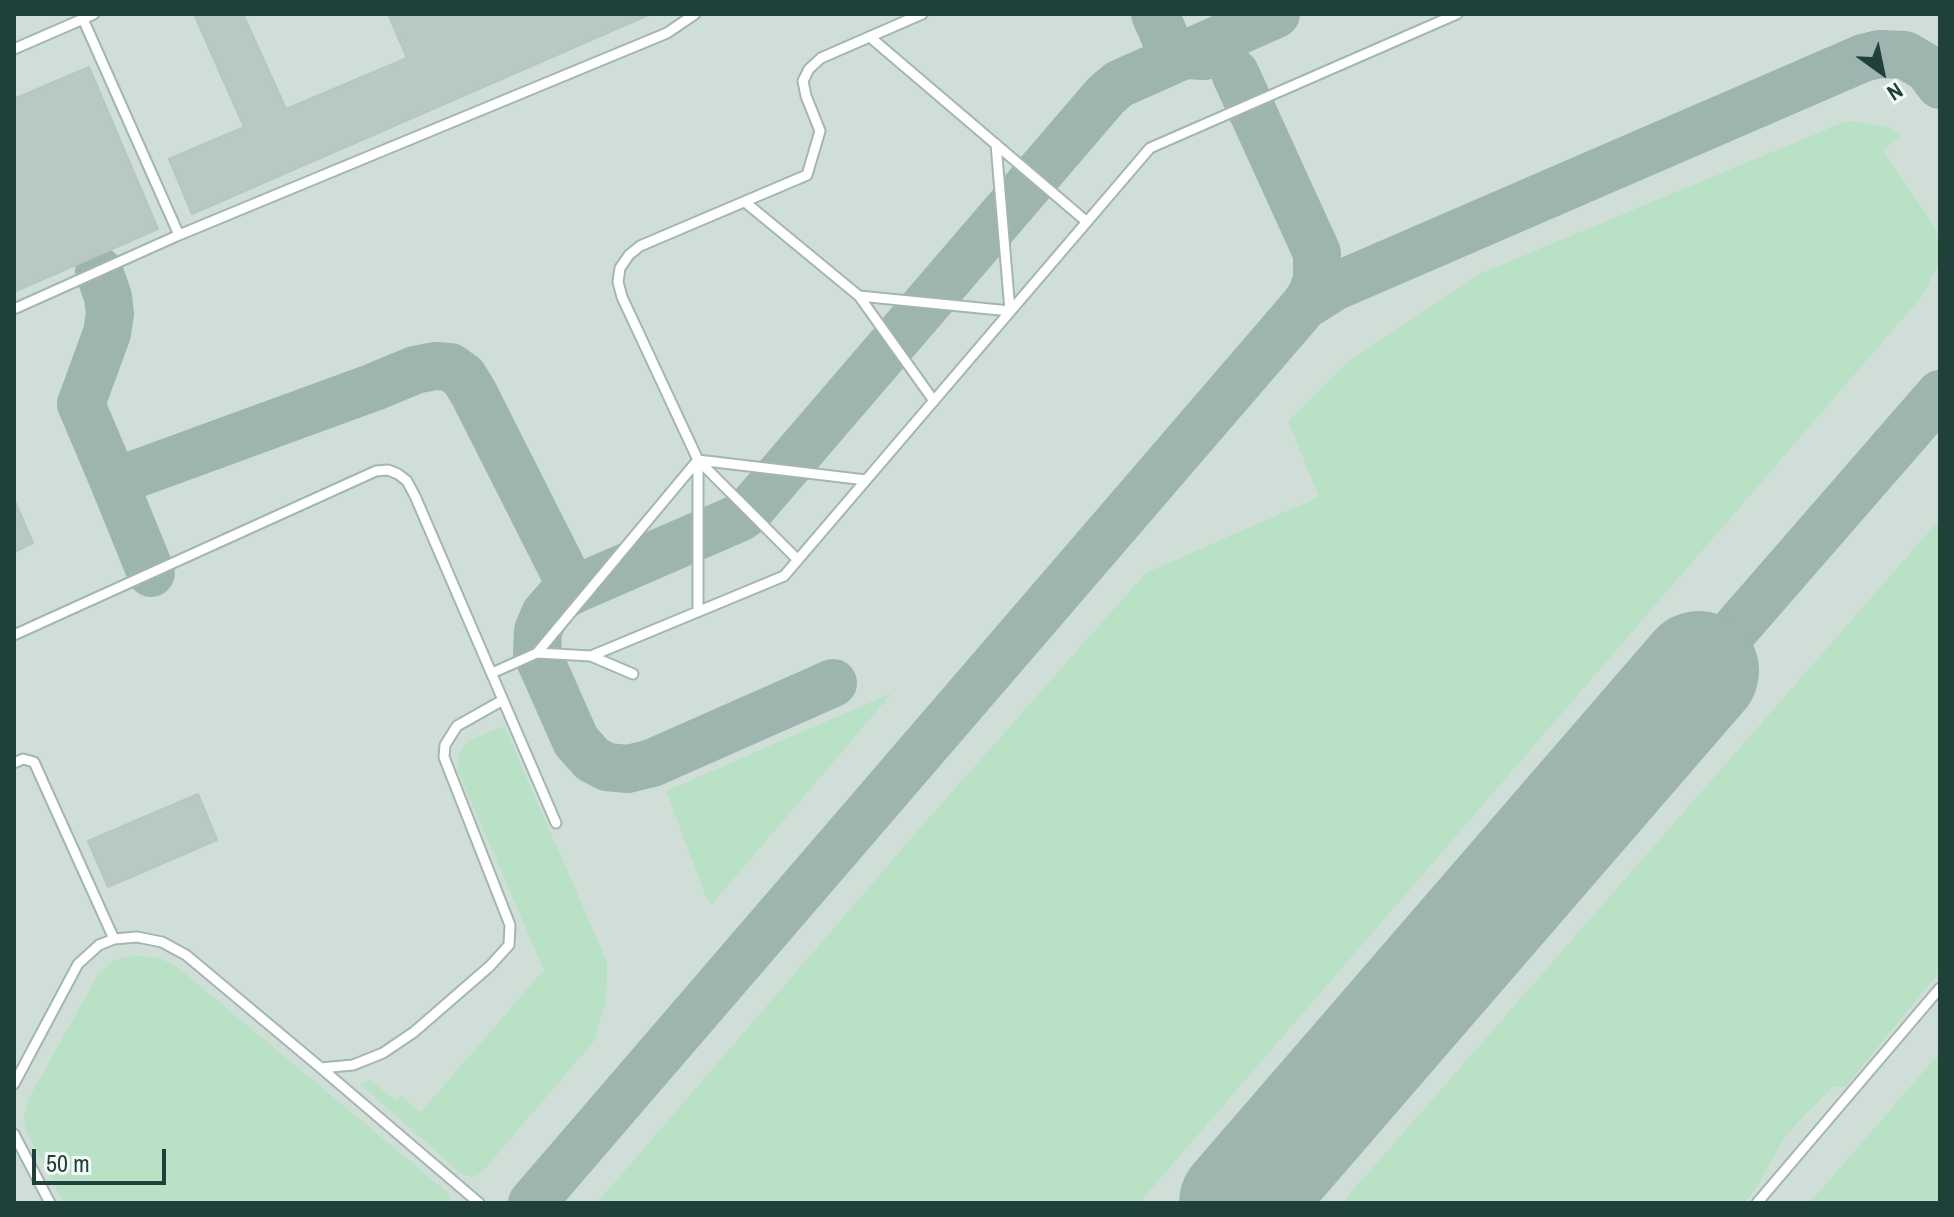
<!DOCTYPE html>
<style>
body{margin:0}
#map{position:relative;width:1954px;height:1217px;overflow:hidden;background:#e2ede9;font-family:"Archivo Narrow",sans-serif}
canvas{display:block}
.frame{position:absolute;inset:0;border:16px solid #20403a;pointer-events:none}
.north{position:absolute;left:1842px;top:32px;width:80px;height:80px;-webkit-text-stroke:6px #f3f9f7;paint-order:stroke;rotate:147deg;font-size:22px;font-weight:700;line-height:32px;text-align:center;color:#20403a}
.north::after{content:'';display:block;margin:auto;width:28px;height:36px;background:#20403a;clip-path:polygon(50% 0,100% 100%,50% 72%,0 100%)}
.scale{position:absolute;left:32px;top:1149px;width:134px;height:36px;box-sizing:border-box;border:4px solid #20403a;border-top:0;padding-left:10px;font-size:24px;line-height:28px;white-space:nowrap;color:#20403a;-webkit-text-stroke:6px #f3f9f7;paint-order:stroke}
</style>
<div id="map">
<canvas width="1954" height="1217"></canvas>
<div class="frame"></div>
<div class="north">N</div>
<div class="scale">50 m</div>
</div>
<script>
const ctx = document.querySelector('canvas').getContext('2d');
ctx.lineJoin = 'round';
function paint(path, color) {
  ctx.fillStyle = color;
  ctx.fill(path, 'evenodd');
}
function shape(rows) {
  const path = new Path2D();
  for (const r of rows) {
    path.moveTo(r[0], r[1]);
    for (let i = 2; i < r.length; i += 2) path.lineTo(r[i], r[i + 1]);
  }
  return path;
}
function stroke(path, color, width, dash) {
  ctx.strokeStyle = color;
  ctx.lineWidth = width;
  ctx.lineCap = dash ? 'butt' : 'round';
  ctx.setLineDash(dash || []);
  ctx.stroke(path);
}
paint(shape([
 [14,14,1940,14,1940,1052,1809,1203,14,1203]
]), '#d0ded8');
paint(shape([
 [1853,121,1887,127,1901,136,1882,150,1923,209,1940,239,1938,265,1922,296,1139,1203,597,1203,928,819,1146,573,1319,497,1288,421,1347,362,1482,273,1842,123],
 [1940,519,1940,971,1845,1087,1833,1086,1786,1135,1754,1191,1744,1203,1342,1203],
 [892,693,712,904,707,899,666,791],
 [504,726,607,962,607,981,605,1004,594,1041,480,1174,471,1177,462,1174,360,1084,371,1080,395,1101,401,1096,421,1112,544,970,458,771,458,755,463,746,469,740],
 [132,955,158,958,176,966,448,1193,451,1203,64,1203,26,1130,24,1116,29,1098,98,975,111,962],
 [1940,1052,1940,1203,1809,1203]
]), '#b8e1c6');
stroke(shape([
 [1155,14,1174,58,1186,55,1204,56],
 [1235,73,1317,253,1317,279,1312,294,1304,306],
 [99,271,108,297,110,314,107,333,81,404,114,482],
 [151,573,114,482,374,387,415,370,435,366,450,367,463,376,473,392,573,590],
 [1699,671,1940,394],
 [833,683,652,763,628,769,607,767,592,759,576,741,537,653,538,631,545,614,558,599,573,590,739,518,749,511,1106,95,1119,84,1276,14],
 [532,1203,1304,306,1334,287,1863,58,1879,54,1905,55,1927,68,1940,85]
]), '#9eb4af', 48);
stroke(shape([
 [1239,1203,1699,671]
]), '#9eb4af', 120);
const building = shape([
 [194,14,243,14,286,109,407,58,388,14,651,14,192,214,169,159,244,127,194,14],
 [89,67,158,229,14,292,14,99,89,67],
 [14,499,33,543,14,552,14,499],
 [198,794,217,840,108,887,88,841,198,794]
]);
paint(building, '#b7c9c2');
stroke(building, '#b3c8c1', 2);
const service = shape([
 [94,14,83,19,179,235,667,33,695,14],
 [870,37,1087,222],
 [14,49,83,19],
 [745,202,859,296,934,401],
 [859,296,1010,311,996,144],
 [14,309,179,235],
 [698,460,866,480],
 [698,460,798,560],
 [698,611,698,460],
 [14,635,376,471,388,470,398,474,407,481,415,496,556,823],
 [537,653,591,656,784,576,1150,148,1457,14],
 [591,656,633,674],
 [492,673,537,653,698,460,622,297,618,282,620,268,629,255,640,246,807,175,820,131,806,96,803,81,809,69,821,58,922,14],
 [14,763,23,759,34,762,114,939],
 [321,1068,479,1203],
 [14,1084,78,964,99,945,114,939,137,937,162,942,186,955,321,1068,353,1065,383,1053,414,1032,490,966,509,945,510,925,444,757,445,745,457,726,503,700],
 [14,1134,50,1203],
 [1757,1203,1940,988]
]);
stroke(service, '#a4b6b1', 13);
stroke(service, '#fff', 9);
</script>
